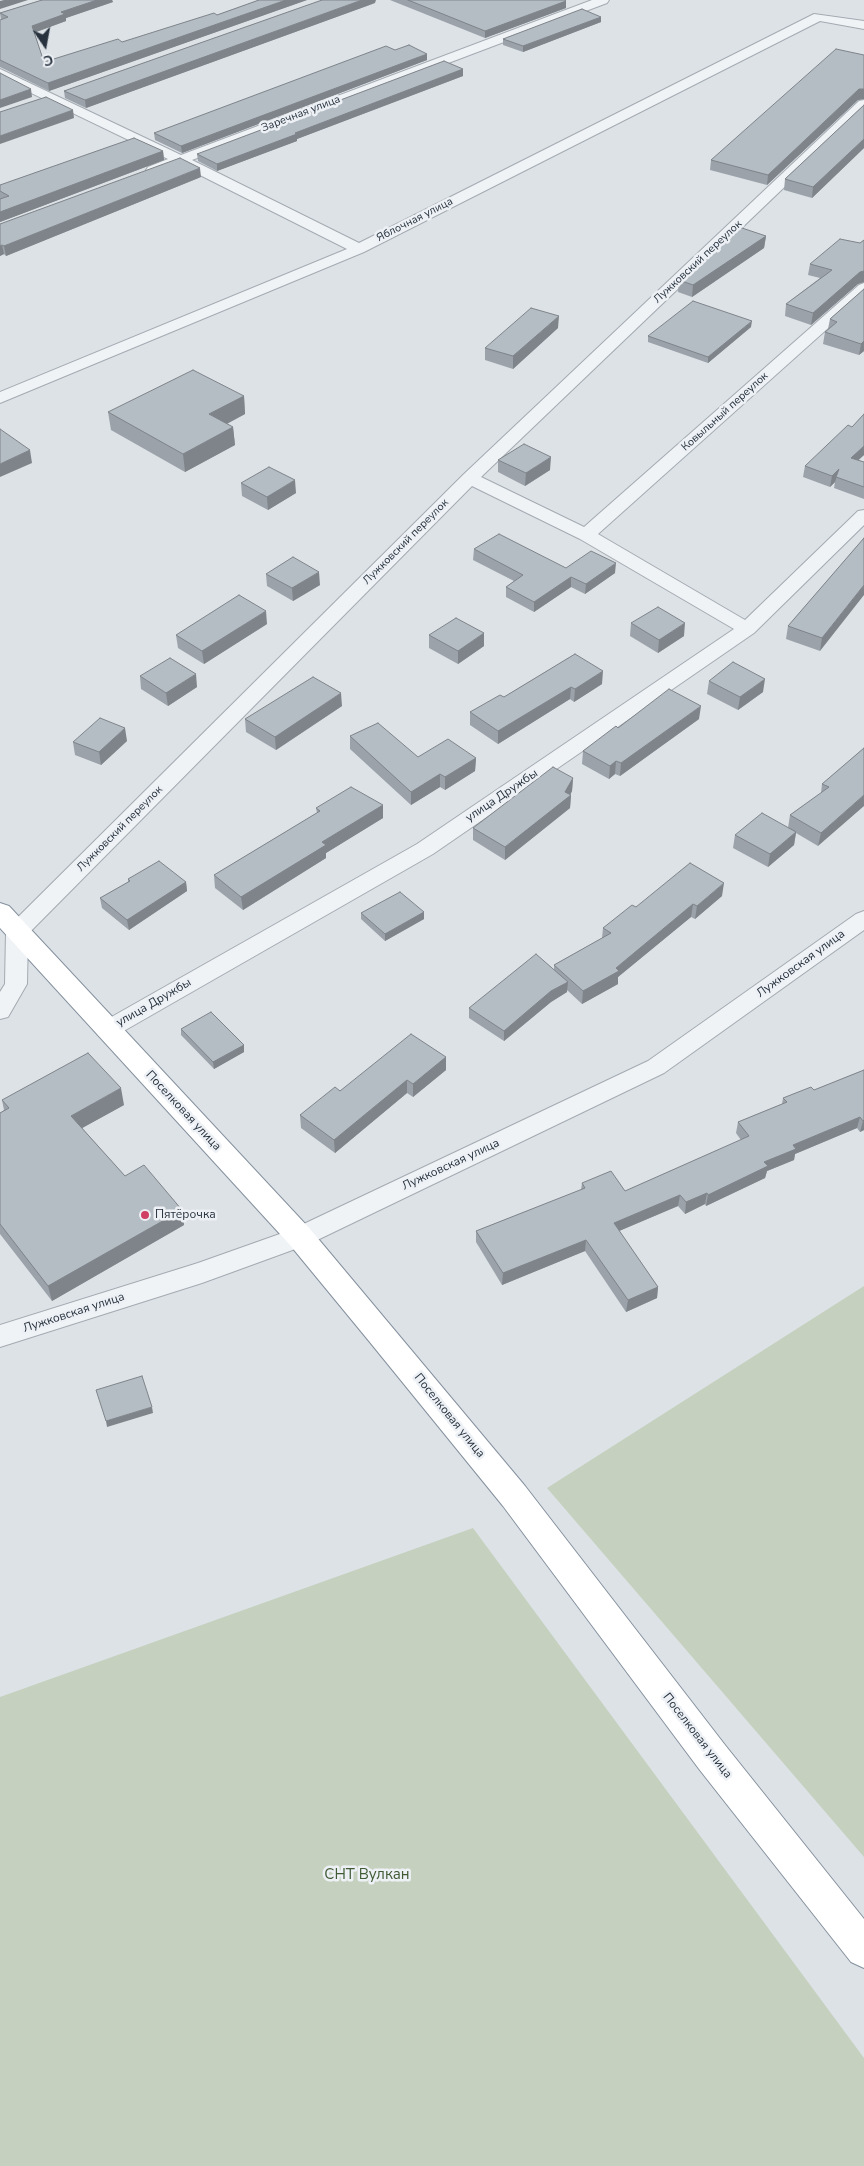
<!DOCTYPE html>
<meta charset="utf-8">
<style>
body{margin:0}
#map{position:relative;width:864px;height:2166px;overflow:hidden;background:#dde2e7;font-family:"Nunito Sans",sans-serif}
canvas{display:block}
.north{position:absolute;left:20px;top:20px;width:50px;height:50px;-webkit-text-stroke:4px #edf1f5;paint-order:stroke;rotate:168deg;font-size:14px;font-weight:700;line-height:20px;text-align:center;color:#27323e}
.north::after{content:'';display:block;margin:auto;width:18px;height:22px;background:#27323e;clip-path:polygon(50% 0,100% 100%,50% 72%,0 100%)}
</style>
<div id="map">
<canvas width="864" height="2166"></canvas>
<div class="north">С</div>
</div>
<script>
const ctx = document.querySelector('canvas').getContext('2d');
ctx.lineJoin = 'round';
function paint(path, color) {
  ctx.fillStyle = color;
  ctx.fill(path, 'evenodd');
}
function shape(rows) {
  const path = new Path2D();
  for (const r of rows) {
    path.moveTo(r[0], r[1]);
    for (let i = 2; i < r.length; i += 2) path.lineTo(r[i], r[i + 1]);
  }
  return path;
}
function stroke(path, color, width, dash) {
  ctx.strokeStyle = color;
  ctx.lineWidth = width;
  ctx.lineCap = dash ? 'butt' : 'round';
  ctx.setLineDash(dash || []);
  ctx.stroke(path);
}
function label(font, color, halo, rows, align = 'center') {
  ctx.font = font + ' "Nunito Sans",sans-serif';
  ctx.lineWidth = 5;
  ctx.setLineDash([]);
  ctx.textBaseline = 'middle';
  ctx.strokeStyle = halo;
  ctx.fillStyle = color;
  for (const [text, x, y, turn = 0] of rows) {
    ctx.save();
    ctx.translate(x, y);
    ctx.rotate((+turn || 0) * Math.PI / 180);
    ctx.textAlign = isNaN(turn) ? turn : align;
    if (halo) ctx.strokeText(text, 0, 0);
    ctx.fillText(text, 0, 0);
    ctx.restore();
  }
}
paint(shape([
 [864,1286,864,1857,547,1488],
 [473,1528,864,2058,864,2166,0,2166,0,1697]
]), '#c5d1be');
const street = shape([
 [592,0,609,0,607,3,192,160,359,243,814,14,864,21,864,29,820,21,364,252,0,403,0,392,347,249,180,165,158,173,148,173,146,170,148,167,168,159,0,78,0,69,181,155,592,0],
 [864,100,864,111,481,477,584,527,859,285,864,283,864,296,598,534,745,620,858,511,864,510,864,525,754,633,433,854,115,1036,107,1039,99,1036,95,1030,99,1024,417,844,734,629,580,539,472,486,28,934,27,984,8,1017,0,1019,0,992,5,984,6,932,9,926,464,474,859,101,864,100],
 [864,911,864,930,664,1073,309,1244,202,1283,0,1347,0,1325,198,1263,291,1230,648,1061,856,914,864,911]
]);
const highway = shape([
 [0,903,9,906,310,1229,525,1486,725,1745,864,1919,864,1968,851,1962,699,1769,503,1506,369,1341,290,1245,0,928,0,903]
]);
stroke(street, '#a3aab1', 2);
stroke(highway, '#85919e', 2);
paint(street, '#f0f3f6');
paint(highway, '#fff');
paint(shape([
 [42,0,112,0,113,2,66,18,66,21,34,33,44,62,122,42,217,15,259,0,307,0,49,91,0,67,0,20,1,20,0,13],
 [390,0,565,0,566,8,485,38],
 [375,3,86,108,65,98,64,91],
 [601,17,601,22,523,52,503,45,503,39],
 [395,50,427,60,182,153,155,140,154,133],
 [864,55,864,99,858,100,767,185,710,170,711,160],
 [463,69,463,76,297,139,297,141,217,171,198,161,197,154],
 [864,105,864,148,812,198,784,190,785,179],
 [163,151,164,160,0,222,0,185],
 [201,177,6,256,4,254,0,256,0,224],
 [766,236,764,248,692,297,678,292,679,280],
 [864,240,864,282,858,284,811,325,785,316,786,304,820,278,808,275,810,264,860,243],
 [864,289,864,351,859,355,823,344,825,332,828,329,830,319],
 [751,327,708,363,648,342,648,336],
 [558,328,513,369,485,360,485,348],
 [244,396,245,414,227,424,233,427,235,445,185,472,111,430,108,412],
 [864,414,864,455,858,460,864,462,864,499,834,488,835,482,830,487,803,477,805,466,852,427],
 [498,460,550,470,525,486,498,472],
 [241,483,296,493,268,510,242,496],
 [864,538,820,651,786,639,788,626],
 [474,549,566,568,615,573,585,594,571,587,534,612,506,597,506,587,514,581,473,560],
 [266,574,320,585,293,601,267,586],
 [631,623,684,636,658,653,630,636],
 [267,624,204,664,178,648,176,635],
 [429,635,484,646,458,664,429,648],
 [575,654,602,684,574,702,570,699,498,744,470,725,470,712,504,697],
 [140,676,197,687,168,706,141,689],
 [709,681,763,692,738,710,707,694],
 [342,706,276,750,246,732,245,719],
 [699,719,620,776,615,774,609,779,582,764,583,751,618,728],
 [350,736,418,757,476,758,475,771,445,790,440,787,411,805,350,749],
 [127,741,101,765,75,755,73,742],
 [864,748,818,846,796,833,794,845,768,867,733,848,735,835,788,828,790,815,821,793,822,784],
 [573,778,572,791,570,795,571,795,570,808,505,860,473,840,473,828],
 [383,805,383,818,326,853,326,858,243,910,215,888,214,875,317,813,316,808],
 [128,879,186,882,187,891,129,930,102,908,100,898,128,882],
 [722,896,695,919,691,917,618,977,618,984,582,1004,567,990,567,992,551,1002,504,1041,469,1018,469,1008,554,970,554,965,602,938,603,928,636,907],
 [424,912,424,919,385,941,361,919,361,913],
 [181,1029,244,1045,244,1052,214,1069,181,1035],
 [446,1057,446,1070,413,1097,407,1093,335,1153,301,1128,300,1115,340,1091],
 [864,1070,864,1130,860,1132,857,1128,795,1154,794,1160,767,1171,765,1178,706,1206,705,1204,685,1214,678,1206,619,1231,658,1287,657,1298,626,1312,585,1251,502,1285,476,1242,476,1231,581,1190,582,1183,625,1191,741,1140,736,1133,738,1122,782,1104,783,1098,814,1090],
 [2,1100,124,1105,82,1128,125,1176,182,1210,184,1225,52,1301,0,1234,0,1113,4,1110]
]), '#9ba2a9');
paint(shape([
 [4,0,28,0,0,9,0,1],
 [97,0,112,0,113,2,66,18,66,21,33,33,32,26,61,12],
 [286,0,307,0,49,91,48,83],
 [362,0,376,0,375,3,86,108,85,100],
 [566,1,566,8,485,38,485,31],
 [601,17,601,22,523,52,523,46],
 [427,54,427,60,182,153,181,146],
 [463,69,463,76,297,139,297,141,217,171,217,164,295,133],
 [31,89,32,97,0,108,0,100],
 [859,89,864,89,864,99,858,100,767,185,768,175],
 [73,110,74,118,0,144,0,136],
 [864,139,864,148,812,198,813,187],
 [163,151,164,160,0,222,0,212],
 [200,168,201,177,6,256,4,246],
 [766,236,764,248,692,297,693,285],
 [2,245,4,254,0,256,0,246],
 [864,271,864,282,858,284,811,325,813,313,860,272],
 [559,316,558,328,513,369,513,356],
 [752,321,751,327,708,363,708,357],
 [864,341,864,351,859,355,861,344],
 [244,396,245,414,211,432,209,414],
 [233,427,235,445,185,472,183,454],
 [864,446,864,455,849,469,851,458],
 [30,450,32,463,0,477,0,464],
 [551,457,550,470,525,486,526,473],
 [839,469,835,482,830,487,832,476],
 [295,480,296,493,268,510,267,497],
 [616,563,615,573,585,594,586,584],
 [319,572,320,585,293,601,292,588],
 [571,577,571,587,534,612,534,602],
 [864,585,864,595,820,651,822,638],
 [266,611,267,624,204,664,202,651],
 [685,623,684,636,658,653,659,640],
 [484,633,484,646,458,664,458,651],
 [603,671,602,684,574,702,575,689],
 [196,674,197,687,168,706,166,693],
 [765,679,763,692,738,710,740,697],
 [571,687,570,699,498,744,498,731],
 [341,693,342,706,276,750,275,737],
 [701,706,699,719,620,776,621,763],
 [125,728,127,741,101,765,99,752],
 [476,758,475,771,445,790,445,777],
 [616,761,615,774,609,779,610,766],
 [440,774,440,787,411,805,411,792],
 [573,778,572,791,569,797,571,795,570,808,505,860,505,847,565,792],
 [864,795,864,806,818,846,821,833],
 [383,805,383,818,326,853,326,858,243,910,241,897,322,842],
 [796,832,794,845,768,867,770,854],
 [186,882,187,891,129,930,127,920],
 [724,883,722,896,695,919,697,906],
 [693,904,691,917,618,977,618,984,582,1004,583,991,616,968],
 [424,912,424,919,385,941,385,934],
 [568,982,567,992,551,1002,504,1041,504,1031,551,991],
 [244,1045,244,1052,214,1069,213,1062],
 [446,1057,446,1070,413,1097,413,1084],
 [407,1080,407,1093,335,1153,334,1140],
 [121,1088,124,1105,75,1132,71,1116],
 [860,1117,857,1128,795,1154,794,1160,767,1171,765,1178,706,1206,708,1195,793,1145],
 [864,1120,864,1130,860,1132,863,1121],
 [707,1193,705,1204,685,1214,686,1202],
 [680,1195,678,1206,612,1234,614,1223],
 [182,1210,184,1225,52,1301,48,1286],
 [586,1240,585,1251,502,1285,503,1273],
 [658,1287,657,1298,626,1312,628,1300],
 [152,1407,153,1413,107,1427,106,1421]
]), '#7e8489');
const building = shape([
 [42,0,97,0,61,12,65,14,32,26,44,62,118,39,122,42,214,13,217,15,259,0,286,0,48,83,0,60,0,20,8,17,0,13,42,0],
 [322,0,362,0,85,100,64,91,322,0],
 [408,0,565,0,566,1,485,31,408,0],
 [582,9,601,17,523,46,503,39,582,9],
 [409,45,427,54,181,146,154,133,386,46,395,50,409,45],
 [836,49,864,55,864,89,859,89,768,175,711,160,836,49],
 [444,61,463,69,295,133,297,134,217,164,197,154,444,61],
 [0,73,31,89,0,100,0,73],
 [46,97,73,110,0,136,0,112,46,97],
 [864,105,864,139,813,187,785,179,864,105],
 [134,138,163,151,0,212,0,199,9,196,0,191,0,185,134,138],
 [180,158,200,168,4,246,2,245,0,246,0,224,180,158],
 [736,226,766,236,693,285,679,280,736,226],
 [840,239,860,243,864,240,864,271,860,272,813,313,786,304,832,270,810,264,840,239],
 [864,289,864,341,861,344,825,332,837,322,830,319,864,289],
 [693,301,752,321,708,357,648,336,693,301],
 [531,308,559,316,513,356,485,348,531,308],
 [193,370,244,396,209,414,233,427,183,454,108,412,193,370],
 [864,414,864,446,851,458,864,462,864,487,836,477,839,469,832,476,805,466,848,425,852,427,864,414],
 [0,429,30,450,0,464,0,429],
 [524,444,551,457,526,473,498,460,524,444],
 [269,467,295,480,267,497,241,483,269,467],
 [499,534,566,568,591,551,616,563,586,584,571,577,534,602,506,587,523,575,474,549,499,534],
 [864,538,864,585,822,638,788,626,864,538],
 [293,557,319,572,292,588,266,574,293,557],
 [239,595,266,611,202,651,176,635,239,595],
 [658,607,685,623,659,640,631,623,658,607],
 [456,618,484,633,458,651,429,635,456,618],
 [575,654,603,671,575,689,571,687,498,731,470,712,500,695,504,697,575,654],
 [170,658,196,674,166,693,140,676,170,658],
 [733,662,765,679,740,697,709,681,733,662],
 [313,677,341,693,275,737,245,719,313,677],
 [669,689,701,706,621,763,616,761,610,766,583,751,616,726,618,728,669,689],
 [100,718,125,728,99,752,73,742,100,718],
 [378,723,418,757,448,739,476,758,445,777,440,774,411,792,350,736,378,723],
 [864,748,864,795,821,833,790,815,829,787,822,784,864,748],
 [553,767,573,778,565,792,571,795,505,847,473,828,553,767],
 [351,787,383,805,322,842,326,845,241,897,214,875,320,811,316,808,351,787],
 [762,813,796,832,770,854,735,835,762,813],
 [159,861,186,882,127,920,100,898,130,881,128,879,159,861],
 [690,863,724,883,697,906,693,904,616,968,619,971,583,991,554,965,611,933,603,928,632,905,636,907,690,863],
 [400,892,424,912,385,934,361,913,400,892],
 [536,954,568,982,551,991,504,1031,469,1008,536,954],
 [211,1012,244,1045,213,1062,181,1029,211,1012],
 [411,1034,446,1057,413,1084,407,1080,334,1140,300,1115,335,1087,340,1091,411,1034],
 [88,1053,121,1088,71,1116,125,1176,144,1165,182,1210,48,1286,0,1224,0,1113,9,1108,2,1100,88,1053],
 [864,1070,864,1120,863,1121,860,1117,793,1145,796,1149,764,1162,768,1166,708,1195,707,1193,686,1202,680,1195,614,1223,658,1287,628,1300,586,1240,503,1273,476,1231,585,1188,582,1183,611,1171,625,1191,749,1136,738,1122,787,1102,783,1098,811,1087,814,1090,864,1070],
 [142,1376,152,1407,106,1421,96,1390,142,1376]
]);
paint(building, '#b4bcc4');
stroke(building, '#7e8489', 1);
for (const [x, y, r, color] of [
 [145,1215,5,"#d03f64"]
]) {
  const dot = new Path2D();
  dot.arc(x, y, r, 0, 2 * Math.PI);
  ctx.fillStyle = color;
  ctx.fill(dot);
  stroke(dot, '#edf1f5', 2);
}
label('11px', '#27323e', '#edf1f5', [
 ["Заречная улица",301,114,-21],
 ["Яблочная улица",415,220,-27],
 ["Лужковский переулок",698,262,-43],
 ["Ковыльный переулок",725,412,-42],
 ["Лужковский переулок",406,542,-45],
 ["Лужковский переулок",120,829,-45]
]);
label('12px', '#27323e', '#edf1f5', [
 ["улица Дружбы",502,796,-34],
 ["Лужковская улица",801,964,-36],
 ["улица Дружбы",154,1003,-30],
 ["Поселковая улица",183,1111,47],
 ["Лужковская улица",451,1165,-25],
 ["Лужковская улица",74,1313,-18],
 ["Поселковая улица",449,1416,51],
 ["Поселковая улица",697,1736,52]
]);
label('12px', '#27323e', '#edf1f5', [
 ["Пятёрочка",155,1215]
], 'left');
label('15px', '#3f5a34', '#edf1f5', [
 ["СНТ Вулкан",367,1875]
]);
</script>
